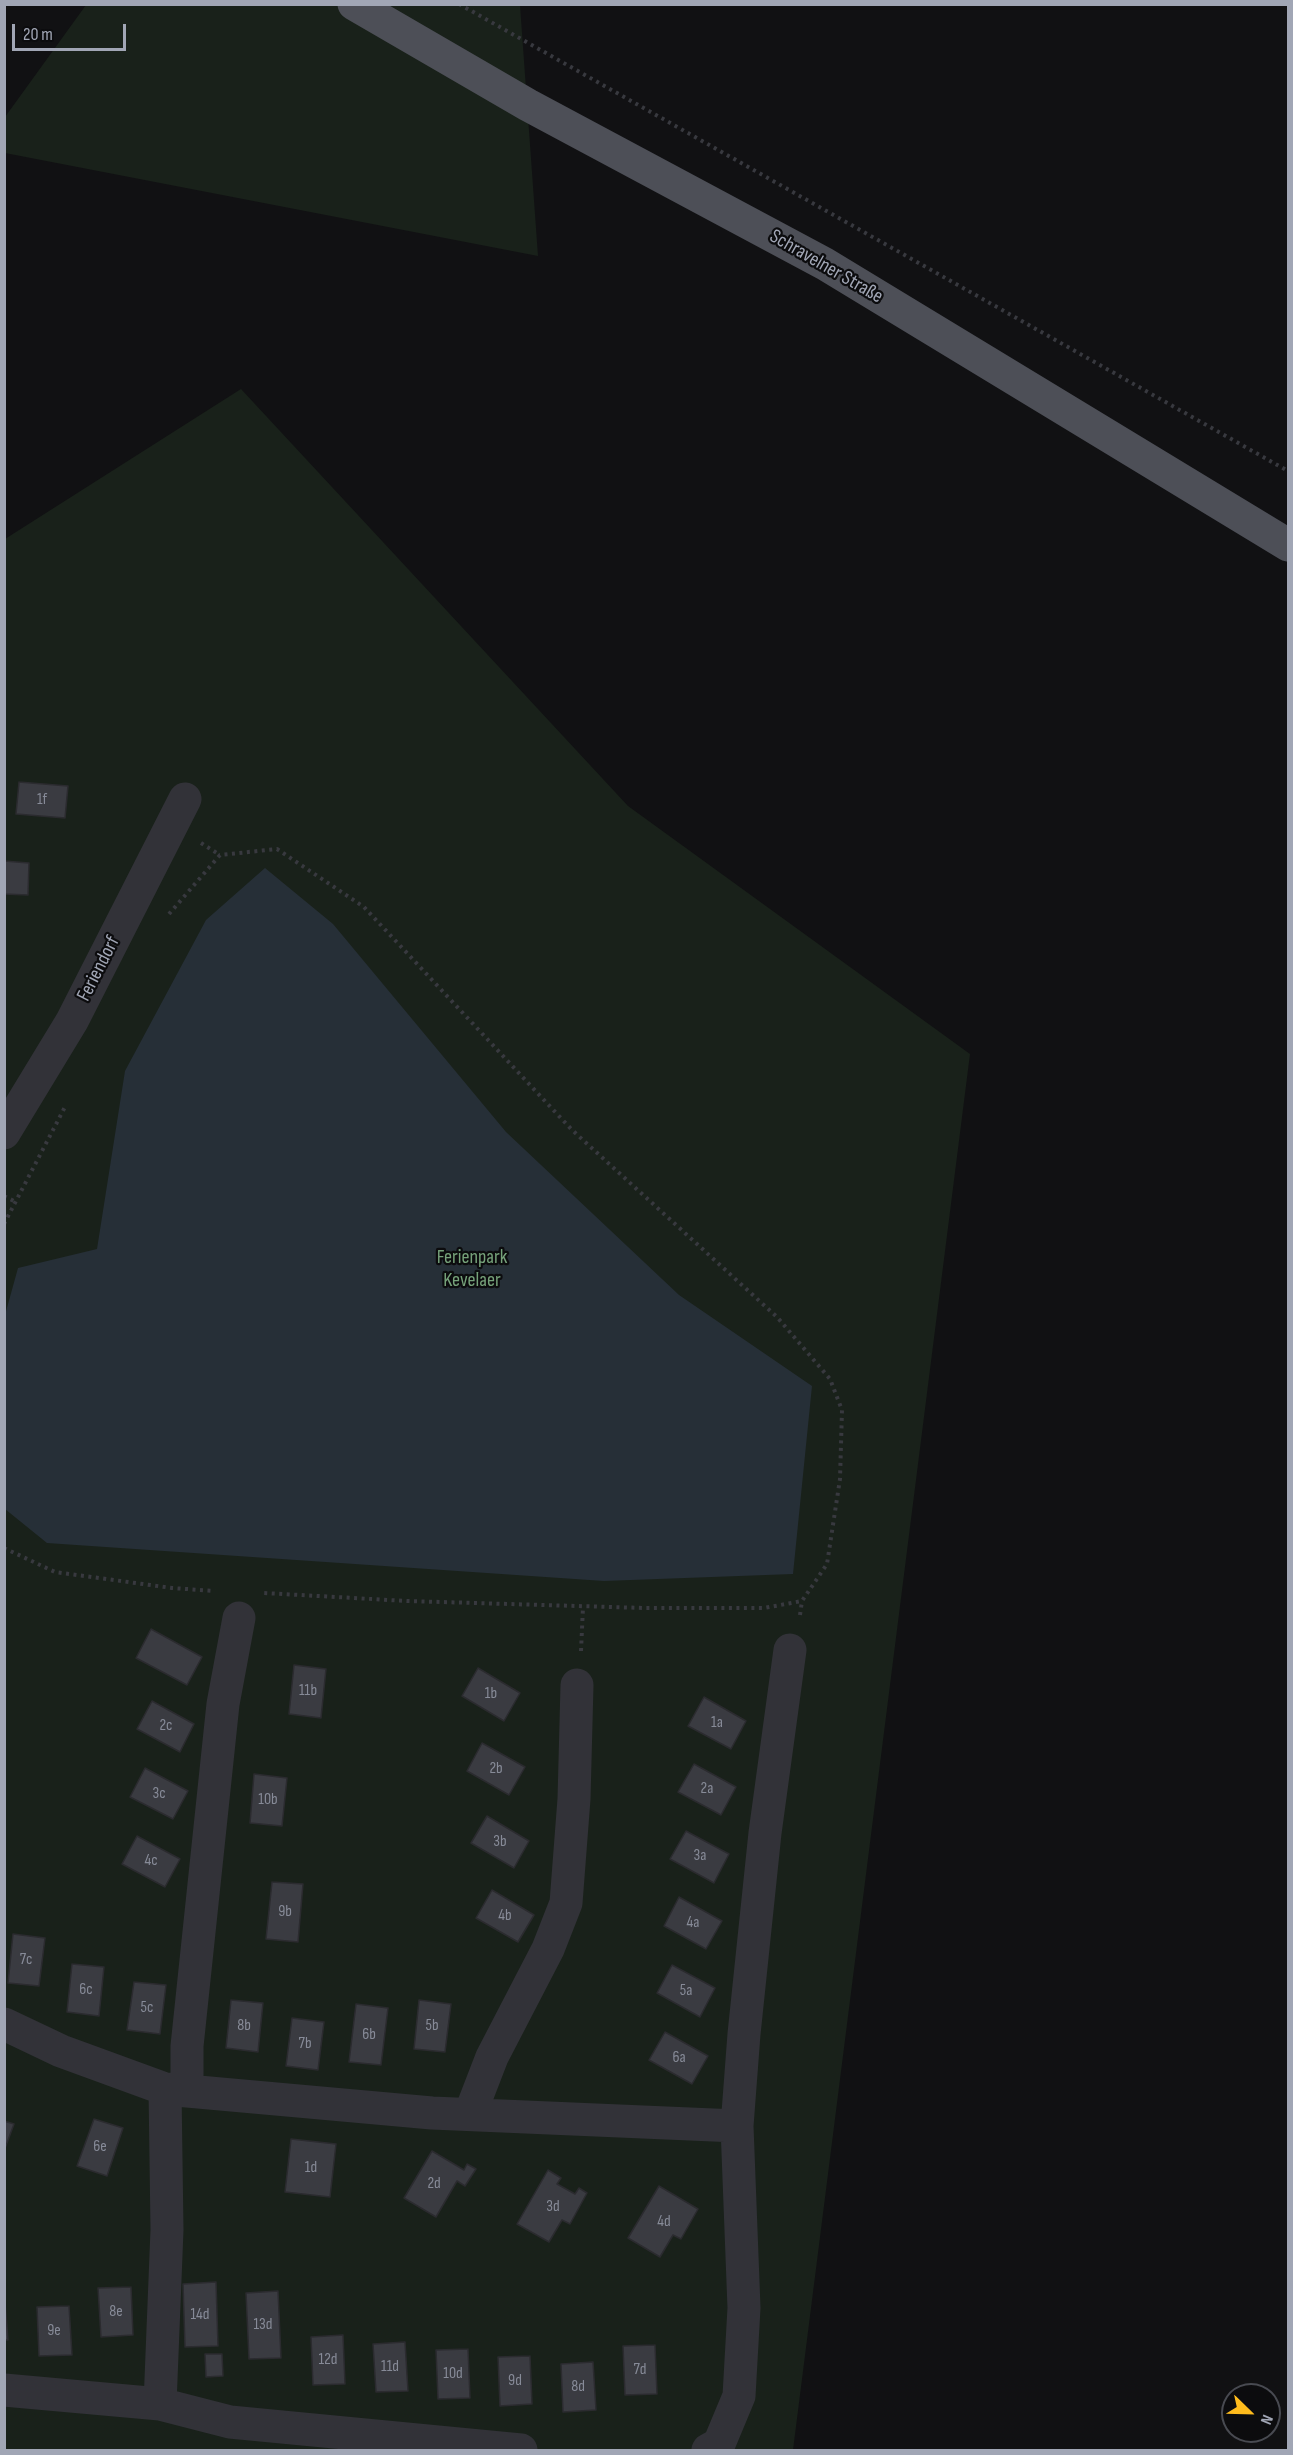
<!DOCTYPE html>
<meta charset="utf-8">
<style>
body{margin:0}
#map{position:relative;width:1293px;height:2455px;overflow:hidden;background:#111113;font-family:"Sofia Sans Condensed",sans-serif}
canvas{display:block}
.frame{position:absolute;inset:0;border:6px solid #a1a6b5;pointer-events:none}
.north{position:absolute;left:1221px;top:2383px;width:60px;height:60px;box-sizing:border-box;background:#0c0c0e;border:2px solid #484a51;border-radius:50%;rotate:113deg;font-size:16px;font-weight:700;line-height:24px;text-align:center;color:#a1a6b5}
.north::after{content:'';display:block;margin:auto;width:21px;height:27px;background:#ffbc1d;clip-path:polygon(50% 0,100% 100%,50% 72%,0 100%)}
.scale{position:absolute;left:12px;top:24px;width:114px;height:27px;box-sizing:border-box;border:3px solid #a1a6b5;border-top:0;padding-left:8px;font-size:18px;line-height:21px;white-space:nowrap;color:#a1a6b5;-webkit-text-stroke:4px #0c0c0e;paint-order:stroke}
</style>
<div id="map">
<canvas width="1293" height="2455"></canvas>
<div class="frame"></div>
<div class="north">N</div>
<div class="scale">20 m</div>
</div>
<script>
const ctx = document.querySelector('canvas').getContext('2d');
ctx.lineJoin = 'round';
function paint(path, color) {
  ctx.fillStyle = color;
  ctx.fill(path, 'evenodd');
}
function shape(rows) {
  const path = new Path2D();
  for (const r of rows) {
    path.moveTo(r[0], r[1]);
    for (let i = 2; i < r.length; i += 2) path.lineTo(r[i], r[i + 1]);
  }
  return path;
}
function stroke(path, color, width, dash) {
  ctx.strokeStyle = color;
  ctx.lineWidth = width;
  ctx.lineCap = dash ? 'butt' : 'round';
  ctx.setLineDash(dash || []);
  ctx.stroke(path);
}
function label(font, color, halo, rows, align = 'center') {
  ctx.font = font + ' "Sofia Sans Condensed",sans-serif';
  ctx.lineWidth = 4.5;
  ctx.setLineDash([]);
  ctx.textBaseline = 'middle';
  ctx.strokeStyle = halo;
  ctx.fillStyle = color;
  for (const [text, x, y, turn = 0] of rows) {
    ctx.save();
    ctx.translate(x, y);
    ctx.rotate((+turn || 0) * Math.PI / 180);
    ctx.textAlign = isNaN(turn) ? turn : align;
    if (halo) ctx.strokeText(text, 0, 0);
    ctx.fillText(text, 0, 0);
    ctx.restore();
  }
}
paint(shape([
 [86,5,520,5,538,256,5,153,5,117],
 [241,389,628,806,970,1054,793,2450,5,2450,5,539]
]), '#19211a');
paint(shape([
 [265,868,333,924,506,1132,679,1295,812,1386,793,1574,604,1581,47,1543,5,1509,5,1315,18,1268,97,1249,125,1071,206,920]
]), '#262f37');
const building = shape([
 [19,782,68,786,65,818,16,814,19,782],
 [4,861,29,863,28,895,4,894,4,861],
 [151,1629,202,1657,187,1685,136,1658,151,1629],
 [294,1665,326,1669,321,1718,289,1714,294,1665],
 [478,1668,520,1693,504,1721,462,1696,478,1668],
 [704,1697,746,1721,731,1749,688,1726,704,1697],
 [152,1701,194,1724,180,1752,137,1729,152,1701],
 [482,1743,525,1767,509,1795,467,1771,482,1743],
 [694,1764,736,1787,721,1815,678,1792,694,1764],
 [145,1768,188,1791,173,1819,130,1797,145,1768],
 [254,1774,287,1778,282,1826,250,1823,254,1774],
 [487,1816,529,1841,514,1868,471,1843,487,1816],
 [686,1831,729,1854,714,1883,670,1859,686,1831],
 [137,1836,180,1859,165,1887,122,1864,137,1836],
 [272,1882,303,1884,298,1942,266,1939,272,1882],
 [492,1890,534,1915,518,1942,476,1918,492,1890],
 [679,1897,722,1921,706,1949,664,1926,679,1897],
 [13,1934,45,1938,39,1986,8,1983,13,1934],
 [72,1964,104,1967,99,2016,67,2012,72,1964],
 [672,1965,715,1988,700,2017,657,1993,672,1965],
 [134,1982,166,1985,160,2034,127,2030,134,1982],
 [231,2000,263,2003,258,2052,226,2048,231,2000],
 [419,2000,451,2004,445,2052,414,2049,419,2000],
 [356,2004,388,2008,381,2065,349,2062,356,2004],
 [292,2018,324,2022,318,2070,286,2066,292,2018],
 [665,2032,708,2056,692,2084,649,2060,665,2032],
 [94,2119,123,2128,107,2176,77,2166,94,2119],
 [4,2121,14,2124,4,2151,4,2121],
 [291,2139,336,2144,330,2197,285,2192,291,2139],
 [432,2151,464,2170,467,2164,476,2169,465,2186,457,2181,436,2217,404,2198,432,2151],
 [548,2170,561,2178,557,2184,575,2194,579,2188,587,2193,570,2224,562,2220,549,2242,517,2224,548,2170],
 [659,2186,698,2209,681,2239,673,2235,660,2257,628,2238,659,2186],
 [216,2282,218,2346,185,2347,183,2284,216,2282],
 [131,2287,133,2335,101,2337,98,2288,131,2287],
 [4,2291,8,2340,4,2340,4,2291],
 [278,2291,281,2358,249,2359,246,2293,278,2291],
 [69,2306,72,2355,39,2356,37,2307,69,2306],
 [343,2335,345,2384,313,2385,311,2337,343,2335],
 [405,2342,408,2391,376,2392,373,2344,405,2342],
 [655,2345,657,2394,625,2395,623,2346,655,2345],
 [468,2349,470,2398,438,2399,436,2350,468,2349],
 [205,2354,222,2354,223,2376,206,2377,205,2354],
 [530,2356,532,2404,500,2406,498,2357,530,2356],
 [593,2362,596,2410,563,2412,561,2364,593,2362]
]);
paint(building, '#3a3b41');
stroke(building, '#2b2b2f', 1.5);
stroke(shape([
 [459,4,1288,471],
 [201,843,220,855],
 [169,914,220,855,277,849,364,907,572,1130,777,1317,830,1379,842,1410,840,1479,827,1564,802,1601,764,1608,645,1608,407,1601,264,1593],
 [4,1196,16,1202],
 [4,1224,66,1105],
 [4,1548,55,1572,172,1588,215,1591],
 [800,1615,802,1601],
 [581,1651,583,1607]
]), '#38393f', 4, [3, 4.5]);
stroke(shape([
 [4,1133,72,1021,185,799],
 [4,2024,61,2051,165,2089,432,2113,737,2126],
 [187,2091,187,2046,223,1704,239,1618],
 [470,2114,492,2057,548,1949,566,1903,574,1799,577,1685],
 [4,2390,160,2404,230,2422,521,2450],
 [160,2404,167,2230,165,2089],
 [708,2450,719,2444,739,2396,744,2308,737,2126,744,2034,765,1833,790,1650]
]), '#323238', 33);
stroke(shape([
 [354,4,528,105,825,264,1288,545]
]), '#4d4f57', 33);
label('16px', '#878b98', null, [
 ["1f",42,800],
 ["11b",308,1691],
 ["1b",491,1694],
 ["1a",717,1723],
 ["2c",166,1726],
 ["2b",496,1769],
 ["2a",707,1789],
 ["3c",159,1794],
 ["10b",268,1800],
 ["3b",500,1842],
 ["3a",700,1856],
 ["4c",151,1861],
 ["9b",285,1912],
 ["4b",505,1916],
 ["4a",693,1923],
 ["7c",26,1960],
 ["6c",86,1990],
 ["5a",686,1991],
 ["5c",147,2008],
 ["8b",244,2026],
 ["5b",432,2026],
 ["6b",369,2035],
 ["7b",305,2044],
 ["6a",679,2058],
 ["6e",100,2147],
 ["1d",311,2168],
 ["2d",434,2184],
 ["3d",553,2207],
 ["4d",664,2222],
 ["8e",116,2312],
 ["14d",200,2315],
 ["13d",263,2325],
 ["9e",54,2331],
 ["12d",328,2360],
 ["11d",390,2367],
 ["7d",640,2370],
 ["10d",453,2374],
 ["9d",515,2381],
 ["8d",578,2387]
]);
label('20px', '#a1a6b5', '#0c0c0e', [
 ["Schravelner Straße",826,267,30],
 ["Feriendorf",99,969,-63]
]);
label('20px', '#76a27a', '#0c0c0e', [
 ["Ferienpark",472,1258],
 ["Kevelaer",472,1281]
]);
</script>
